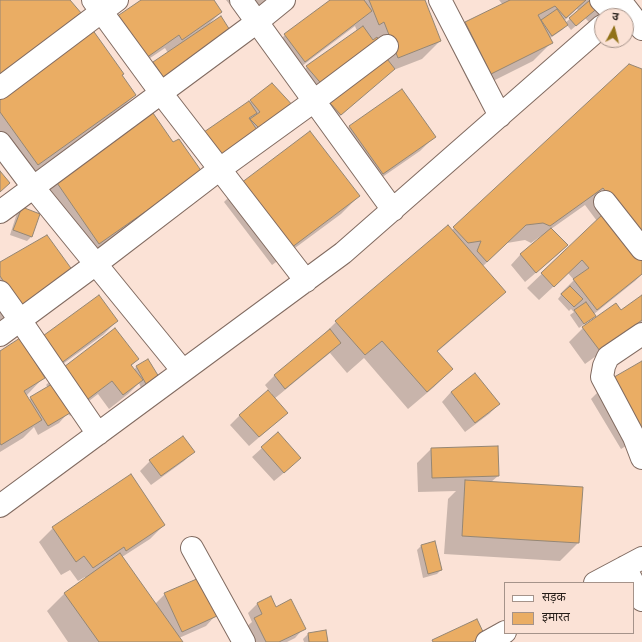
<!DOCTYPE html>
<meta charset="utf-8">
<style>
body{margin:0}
#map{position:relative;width:642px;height:642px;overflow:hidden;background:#fbe2d6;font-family:Rubik,"Noto Sans Devanagari",sans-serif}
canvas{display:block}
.legend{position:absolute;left:504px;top:582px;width:130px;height:52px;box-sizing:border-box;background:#fbe2d6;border:1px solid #a5938a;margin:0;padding:5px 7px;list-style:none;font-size:12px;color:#251d18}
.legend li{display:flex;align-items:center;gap:8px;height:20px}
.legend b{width:20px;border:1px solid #a5938a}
.north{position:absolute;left:594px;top:8px;width:40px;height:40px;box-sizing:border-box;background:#fbe2d6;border:1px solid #a5938a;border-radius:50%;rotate:7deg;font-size:11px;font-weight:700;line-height:16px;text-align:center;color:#251d18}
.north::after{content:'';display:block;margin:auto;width:14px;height:18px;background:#917218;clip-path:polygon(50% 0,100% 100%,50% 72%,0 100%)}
</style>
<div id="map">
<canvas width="642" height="642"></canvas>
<ul class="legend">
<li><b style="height:5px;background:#fff"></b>सड़क</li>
<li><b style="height:11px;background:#eaad64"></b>इमारत</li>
</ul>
<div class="north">उ</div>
</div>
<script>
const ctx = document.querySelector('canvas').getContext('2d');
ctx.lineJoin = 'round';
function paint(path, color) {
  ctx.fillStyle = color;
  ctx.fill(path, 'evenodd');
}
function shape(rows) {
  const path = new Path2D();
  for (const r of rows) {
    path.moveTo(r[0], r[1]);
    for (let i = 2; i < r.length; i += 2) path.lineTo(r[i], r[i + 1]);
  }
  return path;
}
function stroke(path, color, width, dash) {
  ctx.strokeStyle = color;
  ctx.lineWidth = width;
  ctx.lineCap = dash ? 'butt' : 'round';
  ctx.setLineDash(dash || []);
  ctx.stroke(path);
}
paint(shape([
 [142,0,212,0,221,12,210,23,211,24,156,89,144,72,153,63,168,53,165,48,131,71,103,32],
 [226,0,273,0,245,21,232,4,231,6],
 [332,0,424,0,440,41,422,59,391,71,331,124,321,112,330,103,315,97,297,77,307,67,357,31,355,26,290,75,271,49,285,35],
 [499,0,616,0,590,23,585,18,571,30,567,25,562,30,549,39,551,43,533,61,473,91,448,41,466,23,503,5],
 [577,9,579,11,565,23,564,21],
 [629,65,642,71,642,274,635,281,594,314,595,316,590,320,579,328,570,315,574,312,571,309,569,311,558,299,561,295,560,294,574,280,568,273,539,300,527,288,597,221,585,205,551,229,567,245,557,255,525,282,511,265,520,255,542,237,541,236,531,243,525,240,507,243,482,267,504,292,486,310,437,352,452,369,434,387,408,409,364,358,347,373,330,353,274,399,277,422,249,446,230,425,240,415,272,394,265,385,274,376,319,339,336,322,451,231],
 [121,76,135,95,117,113,20,182,0,155,0,96],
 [401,90,434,137,420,151,368,187,335,141,349,127],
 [251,101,294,109,216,171,249,103],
 [173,144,183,190,81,261,38,199,55,181],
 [242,184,359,196,341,214,272,265,224,202],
 [22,208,31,237,27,241,10,235,17,213],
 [47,236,7,322,5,318,0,323,0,263],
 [642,296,642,323,585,364,569,342,583,328,615,304,621,311],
 [117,321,103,335,42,379,26,396,29,400,31,398,48,387,46,385,60,371,138,359,131,366,134,370,137,366,153,382,141,388,139,383,128,394,109,409,98,394,70,416,68,413,59,423,38,435,34,427,23,438,0,452,0,352,27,351],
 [642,362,641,437,621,449,591,399,609,381],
 [451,392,499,404,489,414,465,432,442,402],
 [183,437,193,452,184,461,151,485,140,471,150,461],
 [262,448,291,467,274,481,252,457],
 [431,449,498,476,491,482,578,543,560,561,444,554,448,499,456,491,418,492,417,463],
 [131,476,164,525,150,539,122,557,155,604,165,594,215,616,206,626,179,638,182,642,68,642,47,611,65,593,86,578,85,577,78,581,70,570,61,575,39,542,53,528],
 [421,546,441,570,437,574,423,578,417,550],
 [257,604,276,608,304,628,295,638,287,642,252,642,245,628,252,622,248,613],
 [325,632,327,642,304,642,303,639,308,634]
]), '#0003');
const building = shape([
 [0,0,70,0,82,14,0,79,0,0],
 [141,0,214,0,222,12,182,40,179,35,146,58,116,17,141,0],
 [330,0,364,0,372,11,305,62,284,34,330,0],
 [369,0,425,0,441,41,398,58,384,22,379,25,369,0],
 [510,0,586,0,566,18,555,6,538,15,553,43,491,74,465,22,510,0],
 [590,0,600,6,576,26,569,18,590,0],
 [557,9,568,25,552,36,541,20,557,9],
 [221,16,233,35,166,81,153,62,221,16],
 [363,26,373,40,377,37,383,47,325,88,306,66,363,26],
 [92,29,124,74,122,75,136,95,38,165,0,112,0,95,92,29],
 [384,55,395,69,341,115,329,102,384,55],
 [629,64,642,69,642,236,603,188,550,226,543,223,526,225,487,262,477,251,481,241,468,243,453,227,629,64],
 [272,83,296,109,264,133,250,119,260,112,250,100,272,83],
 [402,89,436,137,383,174,349,126,402,89],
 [249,101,257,113,249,118,261,136,226,162,204,132,249,101],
 [153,113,173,142,179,139,202,172,99,244,55,180,153,113],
 [310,131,360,196,291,248,241,183,310,131],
 [0,171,10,183,0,192,0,171],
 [22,207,40,214,32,237,13,230,22,207],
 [604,213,642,258,642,274,597,310,573,279,589,268,582,260,554,287,541,273,604,213],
 [448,225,506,292,437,351,453,369,427,392,382,341,365,355,335,321,448,225],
 [551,228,568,245,536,273,520,254,551,228],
 [47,235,73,271,22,309,0,276,0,262,47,235],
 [570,286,583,299,574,307,561,294,570,286],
 [99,295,118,321,56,367,36,341,99,295],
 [642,295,642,320,600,351,582,327,616,303,621,310,642,295],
 [586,302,596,316,584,324,574,310,586,302],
 [115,328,139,359,131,365,143,380,123,395,112,381,84,402,60,370,115,328],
 [330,329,341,343,285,389,274,375,330,329],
 [20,338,45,378,24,391,42,420,1,445,0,443,0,351,20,338],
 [148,359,159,377,146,384,136,366,148,359],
 [642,361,642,430,609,380,642,361],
 [475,373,500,404,475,423,451,392,475,373],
 [52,384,70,413,48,426,30,397,52,384],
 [268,390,288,413,259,437,239,415,268,390],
 [278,432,301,458,284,473,261,447,278,432],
 [183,436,195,452,161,476,149,460,183,436],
 [498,446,499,476,432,478,431,448,498,446],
 [131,474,165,525,126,551,124,547,93,568,84,556,76,562,52,527,131,474],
 [465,480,583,487,579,543,462,536,465,480],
 [435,541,442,570,428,574,421,545,435,541],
 [120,553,183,642,99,642,64,593,120,553],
 [199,578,217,616,182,632,164,593,199,578],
 [271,596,276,607,291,599,306,629,279,642,266,642,254,618,262,614,257,603,271,596],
 [477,619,485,636,472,642,433,642,432,640,477,619],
 [326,630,328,642,309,642,308,633,326,630]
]);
paint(building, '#eaad64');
stroke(building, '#958674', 1);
const minor = shape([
 [93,0,161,93,306,281],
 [241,0,393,210],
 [440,0,500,116],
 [601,0,616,15],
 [625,7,642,29],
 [0,88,117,0],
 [0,143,33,187,183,371],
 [605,202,642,249],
 [0,212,257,22,284,0],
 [0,292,20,320,98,434],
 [642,334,608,357,604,366,602,377,634,437,642,458],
 [0,335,96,264,220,169,314,101,387,46],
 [0,506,343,253,602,26],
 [192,548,244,642],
 [625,567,642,600],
 [595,583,642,558],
 [487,642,505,632]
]);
stroke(minor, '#816b61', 24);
stroke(minor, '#fff', 22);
</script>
